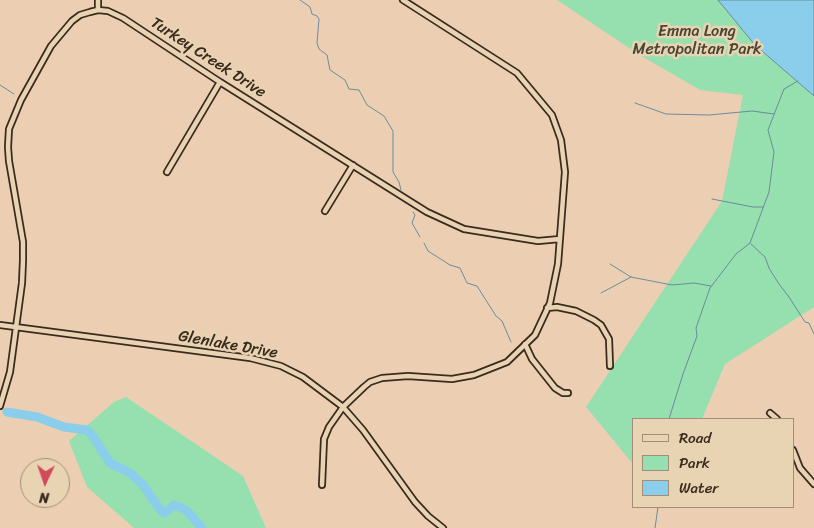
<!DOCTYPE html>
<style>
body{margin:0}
#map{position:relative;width:814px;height:528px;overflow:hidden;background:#eccfb3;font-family:Sriracha,sans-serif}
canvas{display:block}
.legend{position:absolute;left:632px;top:418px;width:162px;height:90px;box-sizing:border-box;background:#e8d3b2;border:1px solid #a38f77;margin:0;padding:6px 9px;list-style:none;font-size:15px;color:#3b2a1e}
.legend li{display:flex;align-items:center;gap:10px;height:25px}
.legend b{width:25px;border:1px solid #a38f77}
.north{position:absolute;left:20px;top:458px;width:50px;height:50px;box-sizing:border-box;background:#e8d3b2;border:1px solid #a38f77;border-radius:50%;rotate:183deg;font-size:14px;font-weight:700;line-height:20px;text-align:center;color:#3b2a1e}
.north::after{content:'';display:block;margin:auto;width:18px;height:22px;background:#d1495b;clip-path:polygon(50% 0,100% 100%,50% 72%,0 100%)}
</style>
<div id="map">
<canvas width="814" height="528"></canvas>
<ul class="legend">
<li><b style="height:6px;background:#e8d3b2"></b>Road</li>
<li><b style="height:14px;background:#96dfae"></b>Park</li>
<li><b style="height:14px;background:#8aceeb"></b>Water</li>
</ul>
<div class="north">N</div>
</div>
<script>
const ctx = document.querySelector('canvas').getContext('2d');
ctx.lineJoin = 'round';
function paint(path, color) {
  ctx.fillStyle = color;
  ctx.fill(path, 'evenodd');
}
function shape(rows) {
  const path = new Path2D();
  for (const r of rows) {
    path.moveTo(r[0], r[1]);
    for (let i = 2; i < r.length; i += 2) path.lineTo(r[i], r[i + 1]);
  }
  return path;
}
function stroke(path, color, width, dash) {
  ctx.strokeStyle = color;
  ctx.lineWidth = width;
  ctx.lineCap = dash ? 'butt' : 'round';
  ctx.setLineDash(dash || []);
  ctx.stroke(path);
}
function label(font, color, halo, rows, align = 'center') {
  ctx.font = font + ' Sriracha,sans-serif';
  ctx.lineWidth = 5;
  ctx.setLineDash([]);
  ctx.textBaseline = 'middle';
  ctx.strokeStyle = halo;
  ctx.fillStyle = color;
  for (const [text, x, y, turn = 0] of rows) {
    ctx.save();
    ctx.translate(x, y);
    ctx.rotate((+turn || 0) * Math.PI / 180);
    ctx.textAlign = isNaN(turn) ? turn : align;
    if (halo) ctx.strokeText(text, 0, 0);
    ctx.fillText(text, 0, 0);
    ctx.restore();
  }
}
paint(shape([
 [557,0,718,0,755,45,814,96,814,307,725,364,702,419,633,419,633,464,586,407,722,201,743,95,700,90,638,54],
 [126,397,243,476,266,528,134,528,87,487,69,441,114,402]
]), '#96dfae');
const water = shape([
 [718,0,814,0,814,96,755,45,718,0]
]);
paint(water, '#8aceeb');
stroke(water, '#6a8c99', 1);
stroke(shape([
 [300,0,310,7,312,14,317,16,319,19,317,43,319,49,327,55,330,70,345,80,349,89,359,90,367,105,384,116,393,131,393,172,399,182,401,190],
 [0,85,14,94],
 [635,103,666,114,709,115,752,111,774,114],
 [712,199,753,207,763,207],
 [413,212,415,215,412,223,420,237],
 [424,243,428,251,450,265,460,268,467,283,477,286,496,316,502,321,511,342],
 [751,244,765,257,769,268,779,284,789,297,805,322,809,323,814,334],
 [610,264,631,277,672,285,694,283,711,286],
 [601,293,631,277],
 [669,419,683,374,697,336,696,328,710,288,736,254,750,243,769,192,774,152,768,130,784,89,798,81],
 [655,528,658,507]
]), '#6a8c99', 1);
stroke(shape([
 [7,412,37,417,64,427,87,430,92,435,110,463,130,473,143,485,161,511,165,513,174,505,180,507,188,512,202,528]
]), '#8aceeb', 9);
const street = shape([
 [98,10,98,0],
 [167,172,220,82],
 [325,211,353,165],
 [547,308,557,307,576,311,594,320,601,325,609,339,610,366],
 [0,325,250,358,281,366,303,377,343,407,363,430,415,502,428,516,443,528],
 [525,344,532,359,555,388,563,393,568,393],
 [0,406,10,372,22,283,23,260,23,242,9,161,8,147,9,129,21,100,51,46,72,21,80,15,90,12,98,10,108,11,123,18,220,82,427,212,464,229,538,241,560,239],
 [770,413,777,419],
 [793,450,800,468,814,484],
 [322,485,324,439,329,427,343,407,364,387,370,382,382,378,408,376,452,379,474,375,507,362,535,335,550,303,558,264,565,172,561,140,552,115,517,73,403,0]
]);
stroke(street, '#3b2a1e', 8);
stroke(street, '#e8d3b2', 4.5);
label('16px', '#494534', '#e8d3b2', [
 ["Emma Long",697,32],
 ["Metropolitan Park",697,50]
]);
label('16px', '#3b2a1e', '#e8d3b2', [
 ["Turkey Creek Drive",208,58,33],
 ["Glenlake Drive",228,345,10]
]);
</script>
